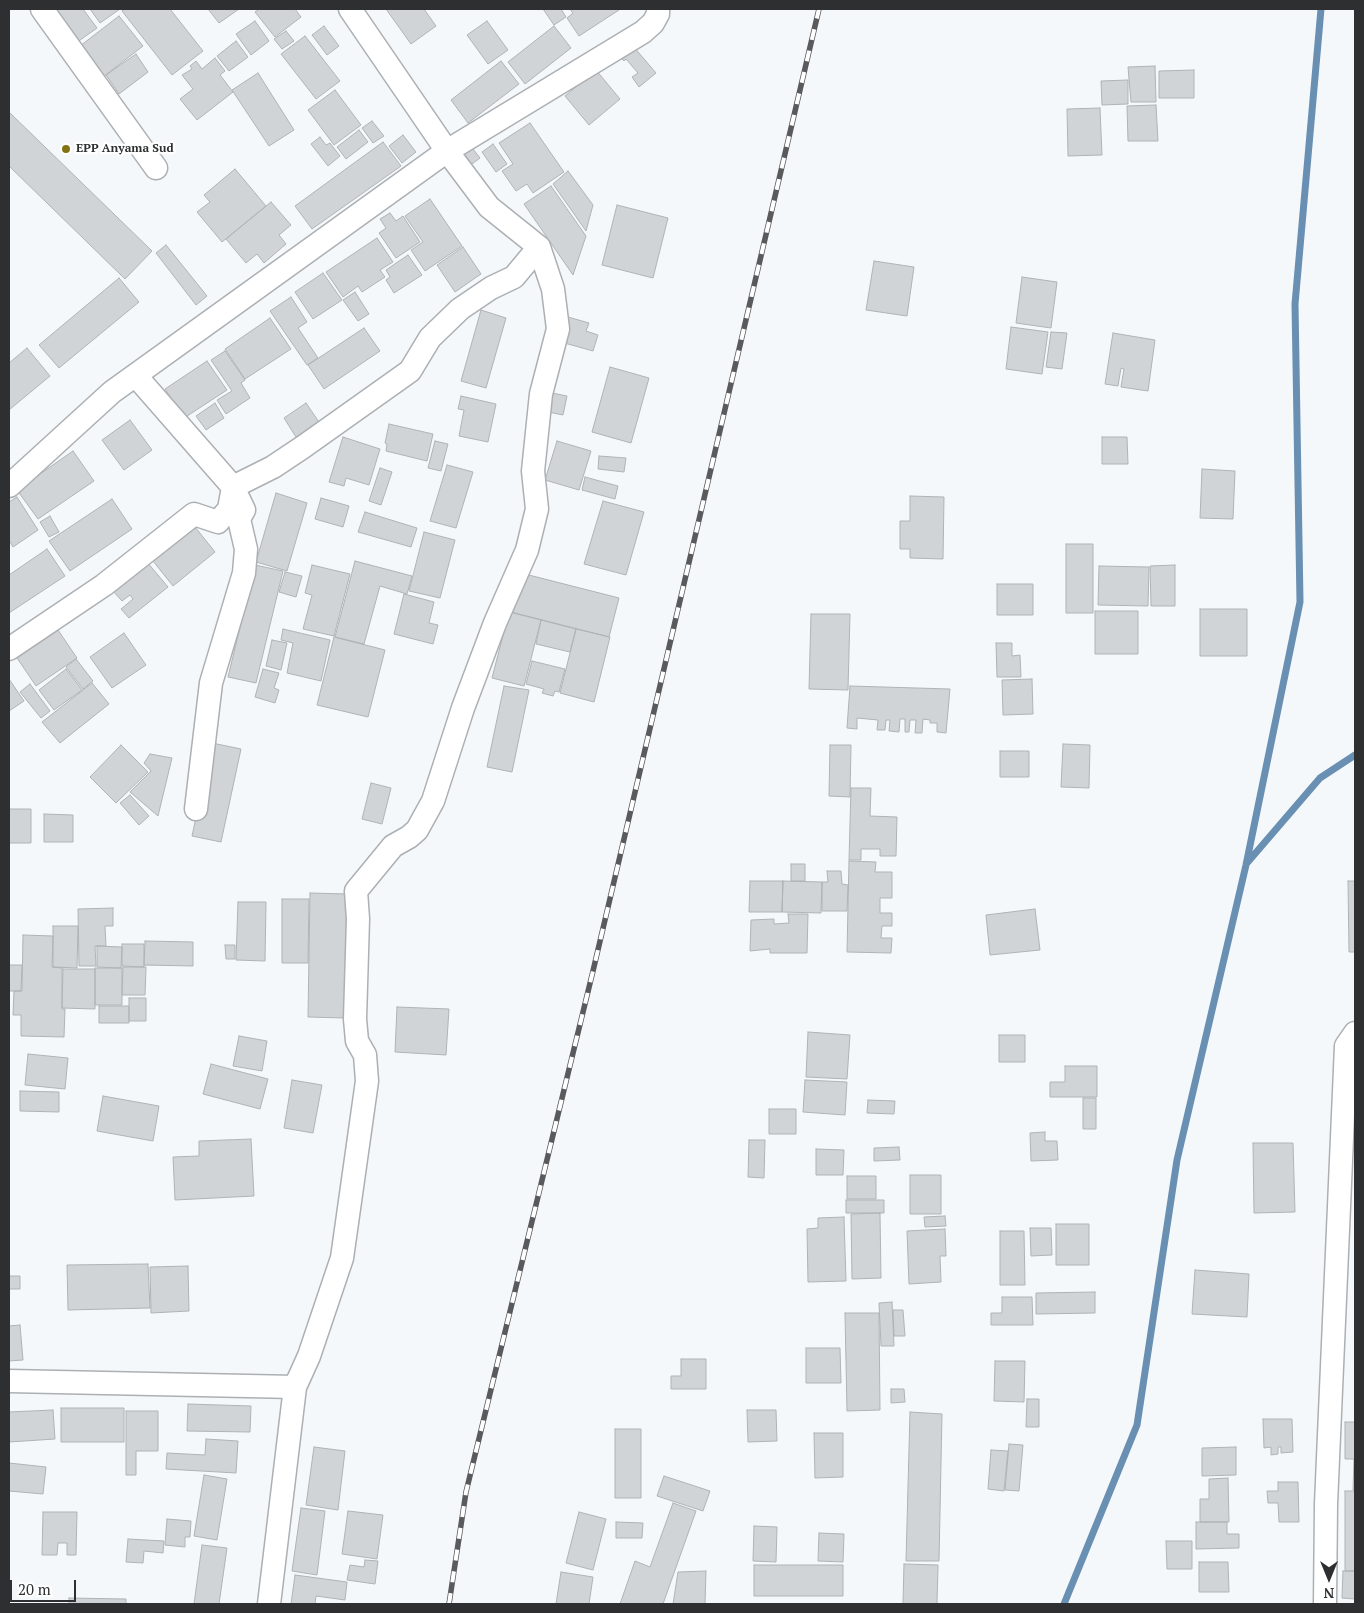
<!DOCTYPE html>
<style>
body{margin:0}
#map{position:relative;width:1364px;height:1613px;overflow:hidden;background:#f4f8fb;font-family:"PT Serif",serif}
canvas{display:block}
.frame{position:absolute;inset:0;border:10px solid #2d2f30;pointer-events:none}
.north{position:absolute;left:1304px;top:1553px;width:50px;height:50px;-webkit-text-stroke:4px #fff;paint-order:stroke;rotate:180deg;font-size:14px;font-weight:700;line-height:20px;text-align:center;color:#2d2f30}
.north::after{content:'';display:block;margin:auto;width:18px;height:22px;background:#2d2f30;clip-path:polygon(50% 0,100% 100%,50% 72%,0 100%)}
.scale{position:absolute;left:10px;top:1580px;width:66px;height:22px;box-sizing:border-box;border:2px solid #2d2f30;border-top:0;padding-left:6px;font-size:15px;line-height:18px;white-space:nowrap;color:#2d2f30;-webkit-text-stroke:4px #fff;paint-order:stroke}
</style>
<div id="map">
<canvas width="1364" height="1613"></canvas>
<div class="frame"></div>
<div class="north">N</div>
<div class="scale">20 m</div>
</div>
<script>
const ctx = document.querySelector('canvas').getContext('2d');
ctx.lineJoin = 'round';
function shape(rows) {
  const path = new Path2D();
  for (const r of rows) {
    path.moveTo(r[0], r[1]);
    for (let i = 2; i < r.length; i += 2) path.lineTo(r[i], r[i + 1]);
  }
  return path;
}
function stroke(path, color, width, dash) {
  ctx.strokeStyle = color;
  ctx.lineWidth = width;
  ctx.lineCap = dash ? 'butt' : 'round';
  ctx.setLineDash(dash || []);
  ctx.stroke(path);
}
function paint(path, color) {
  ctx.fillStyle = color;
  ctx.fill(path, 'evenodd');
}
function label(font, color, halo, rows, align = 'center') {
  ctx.font = font + ' "PT Serif",serif';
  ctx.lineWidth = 4.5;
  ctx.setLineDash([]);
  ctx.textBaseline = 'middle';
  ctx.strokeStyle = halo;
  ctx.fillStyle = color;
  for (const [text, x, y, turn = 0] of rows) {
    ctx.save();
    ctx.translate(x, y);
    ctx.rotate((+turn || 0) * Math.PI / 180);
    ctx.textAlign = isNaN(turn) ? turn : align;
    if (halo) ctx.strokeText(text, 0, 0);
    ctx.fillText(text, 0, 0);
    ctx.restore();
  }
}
stroke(shape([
 [1247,863,1320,778,1355,755],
 [1064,1604,1137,1425,1177,1160,1246,865,1300,602,1295,304,1321,9]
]), '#698fb2', 7);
const building = shape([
 [52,9,83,9,97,28,76,43,52,9],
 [90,9,120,9,100,23,90,9],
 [125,9,170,9,203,51,172,75,122,11,125,9],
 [208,9,239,9,219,23,208,9],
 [259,9,295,9,301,17,275,37,255,12,259,9],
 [386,9,424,9,436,26,411,44,386,9],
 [543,9,561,9,566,17,554,25,543,9],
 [570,9,618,9,619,10,579,36,567,18,573,13,570,9],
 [119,16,143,46,103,77,80,46,119,16],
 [255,21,269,41,251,55,236,34,255,21],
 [487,21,508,50,488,64,467,35,487,21],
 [324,26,339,46,327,55,312,35,324,26],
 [554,26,571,48,525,84,508,62,554,26],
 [286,31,294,41,282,49,274,39,286,31],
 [305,36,340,81,316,99,281,54,305,36],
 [236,41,248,57,229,71,217,56,236,41],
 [633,46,656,73,639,87,632,77,638,73,626,59,624,61,620,57,633,46],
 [136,54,148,72,119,94,106,75,136,54],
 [215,58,225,71,220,75,233,92,197,120,180,99,193,89,182,75,192,69,190,66,196,61,202,69,215,58],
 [501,61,519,84,468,123,451,100,501,61],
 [1155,66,1156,102,1131,102,1128,67,1155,66],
 [596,70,620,99,589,125,565,96,596,70],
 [1194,70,1194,98,1159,98,1159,71,1194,70],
 [258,73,294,130,269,146,232,90,258,73],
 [1128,80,1128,104,1102,105,1101,81,1128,80],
 [335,90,361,125,334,145,308,110,335,90],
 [1156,105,1158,141,1128,141,1127,106,1156,105],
 [1100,108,1102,155,1068,156,1067,109,1100,108],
 [9,112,152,251,125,279,9,166,9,112],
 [372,121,384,136,373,143,362,128,372,121],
 [530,123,564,172,533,193,527,184,516,191,502,171,513,164,499,143,530,123],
 [359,130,368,142,346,159,337,147,359,130],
 [403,135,416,152,402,163,389,146,403,135],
 [320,137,326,145,330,143,340,156,328,166,311,144,320,137],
 [383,142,401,166,312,229,295,206,383,142],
 [493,144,507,164,496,172,482,152,493,144],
 [470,145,480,158,468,167,459,154,470,145],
 [235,169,266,206,222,242,197,212,210,202,204,195,235,169],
 [568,171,593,205,586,231,553,184,568,171],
 [551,186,586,236,573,275,524,204,551,186],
 [430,199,462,246,425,271,411,250,423,242,405,216,430,199],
 [271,202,291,225,279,235,286,244,264,263,257,254,246,263,226,239,271,202],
 [617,205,668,218,653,278,602,265,617,205],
 [390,213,396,221,403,216,420,242,396,258,379,233,386,228,380,219,390,213],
 [377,238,393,262,380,270,385,277,362,292,358,286,343,297,326,272,377,238],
 [166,245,207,296,196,305,156,253,166,245],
 [463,247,481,274,455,292,437,265,463,247],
 [408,255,422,275,394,293,386,280,390,277,386,270,408,255],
 [874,261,914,267,907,316,866,310,874,261],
 [323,273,342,300,313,319,295,292,323,273],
 [1022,277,1057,282,1051,328,1016,323,1022,277],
 [119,278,139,302,59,368,39,345,119,278],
 [355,292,369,314,358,321,343,300,355,292],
 [291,297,307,322,298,328,318,358,307,365,270,311,291,297],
 [481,310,506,318,486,388,461,381,481,310],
 [568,317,589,323,586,331,598,335,593,351,561,342,568,317],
 [270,318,291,349,245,379,225,349,270,318],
 [1011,327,1048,332,1042,374,1006,369,1011,327],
 [364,328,380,351,324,389,308,365,364,328],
 [1051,332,1067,333,1062,369,1046,367,1051,332],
 [1113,333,1155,340,1148,391,1121,387,1124,369,1121,368,1118,386,1105,384,1113,333],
 [27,348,50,376,9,410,9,363,27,348],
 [225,351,245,380,241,383,250,398,226,414,217,400,232,391,211,360,225,351],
 [207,361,227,390,184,418,165,389,207,361],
 [610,367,649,378,631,443,592,432,610,367],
 [547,392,567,396,563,415,543,411,547,392],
 [461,396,496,404,488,442,459,436,464,410,458,409,461,396],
 [215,403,224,418,206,430,196,416,215,403],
 [306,403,319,422,296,437,284,418,306,403],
 [130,420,152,450,124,470,102,440,130,420],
 [389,424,433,434,427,461,386,451,387,444,385,443,389,424],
 [343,437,380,449,369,485,346,478,344,486,329,482,343,437],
 [1102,437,1127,437,1128,464,1102,464,1102,437],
 [435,441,448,444,441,471,428,468,435,441],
 [557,441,591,451,579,490,545,480,557,441],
 [73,451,94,481,38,519,17,490,73,451],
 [599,456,626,458,624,472,598,469,599,456],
 [447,465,473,472,456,528,430,521,447,465],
 [380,468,392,472,381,505,369,501,380,468],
 [1202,469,1235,471,1233,519,1200,518,1202,469],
 [585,477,618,486,615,499,582,490,585,477],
 [276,493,307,503,287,571,256,562,276,493],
 [910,496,944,497,943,559,910,558,910,549,900,549,900,521,910,521,910,496],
 [17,497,38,530,13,547,9,540,9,502,17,497],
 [321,498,349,506,343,527,315,519,321,498],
 [112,499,132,529,70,571,49,541,112,499],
 [603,501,644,512,626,575,584,564,603,501],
 [365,512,417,528,411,547,358,532,365,512],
 [50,516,59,532,49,537,40,522,50,516],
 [195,527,215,552,173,586,153,561,195,527],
 [424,532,455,540,440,598,409,591,424,532],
 [1066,544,1093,544,1093,613,1066,613,1066,544],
 [47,549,65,576,9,613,9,575,47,549],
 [355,561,412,576,407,594,380,586,364,644,335,637,355,561],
 [147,562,168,587,129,618,121,609,133,599,130,595,122,601,112,590,147,562],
 [255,565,283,571,256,683,228,677,255,565],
 [312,565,350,574,334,636,303,629,312,595,305,593,312,565],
 [1175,565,1175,606,1151,606,1150,566,1175,565],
 [1099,566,1149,567,1148,606,1098,605,1099,566],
 [285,572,302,576,296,597,279,592,285,572],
 [521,573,619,598,609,637,511,612,521,573],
 [997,584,1033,584,1033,615,997,615,997,584],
 [404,594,434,602,429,623,438,625,433,644,394,634,404,594],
 [1200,609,1247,609,1247,656,1200,656,1200,609],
 [1095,611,1138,611,1138,654,1095,654,1095,611],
 [509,612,541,620,524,686,492,678,509,612],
 [811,614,850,614,848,690,809,689,811,614],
 [541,620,576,629,570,652,536,644,541,620],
 [283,629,330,640,321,681,287,673,293,643,281,640,283,629],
 [576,629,610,637,594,702,560,693,576,629],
 [58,630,77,658,36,686,17,658,58,630],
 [124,633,146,665,112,688,90,657,124,633],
 [334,637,385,650,368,717,317,705,334,637],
 [272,640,287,643,281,670,266,666,272,640],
 [996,643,1012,643,1012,656,1020,655,1021,677,997,677,996,643],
 [76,659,93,681,83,689,66,667,76,659],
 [532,661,565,669,559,692,555,691,553,696,542,693,544,689,526,684,532,661],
 [66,669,82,690,54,710,39,690,66,669],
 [263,669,279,673,274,688,279,690,275,703,255,697,263,669],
 [9,679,24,701,9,711,9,679],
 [1032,679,1033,714,1003,715,1002,680,1032,679],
 [92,683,109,704,60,743,42,722,92,683],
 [30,684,50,711,41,718,20,692,30,684],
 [504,686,529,690,512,772,487,767,504,686],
 [850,686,950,689,946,733,937,732,937,723,930,723,930,720,923,719,922,733,915,733,916,720,910,720,909,732,905,732,905,719,900,719,899,732,889,731,890,720,886,720,885,730,877,730,878,720,857,718,857,729,847,728,850,686],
 [212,743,241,749,221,842,192,836,212,743],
 [1063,744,1090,745,1089,788,1061,787,1063,744],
 [121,745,148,772,116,803,90,777,121,745],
 [830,745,851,745,850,797,829,796,830,745],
 [1000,751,1029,751,1029,777,1000,777,1000,751],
 [150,754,172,758,158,816,130,792,151,771,144,763,150,754],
 [371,783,391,788,382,824,362,819,371,783],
 [851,788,871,788,870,816,897,817,896,856,880,856,880,849,861,849,861,860,849,860,851,788],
 [130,795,149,816,139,825,120,803,130,795],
 [9,809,31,809,31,843,9,843,9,809],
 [44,814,73,815,73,842,44,842,44,814],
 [849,861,876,862,875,872,892,872,892,898,880,898,880,913,892,913,892,926,882,926,881,938,892,938,891,953,847,952,849,861],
 [791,864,805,864,805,881,791,881,791,864],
 [827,871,841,871,842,884,848,885,847,911,822,911,822,882,828,882,827,871],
 [750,881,783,881,782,912,749,912,750,881],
 [783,881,822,882,821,913,782,912,783,881],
 [1348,881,1355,881,1355,952,1349,952,1348,881],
 [310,893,347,894,345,1018,308,1017,310,893],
 [282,899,309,899,308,963,282,963,282,899],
 [238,902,266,902,265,961,236,960,238,902],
 [113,908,113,926,105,926,106,946,95,946,96,966,79,966,78,909,113,908],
 [1035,909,1040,950,990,955,986,915,1035,909],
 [788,914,808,914,807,953,770,953,770,949,750,951,751,920,774,919,774,924,789,923,788,914],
 [53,926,78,926,77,968,53,967,53,926],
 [23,935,53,936,52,967,62,968,62,1009,65,1009,64,1037,21,1036,21,1015,13,1015,14,991,22,991,23,935],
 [145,941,193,942,193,966,144,965,145,941],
 [122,944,144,944,144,967,122,966,122,944],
 [225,945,235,945,235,959,226,959,225,945],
 [97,946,122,947,121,968,97,967,97,946],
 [9,965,22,965,21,991,9,991,9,965],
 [123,967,146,967,145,995,122,995,123,967],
 [95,968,122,968,122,1005,95,1005,95,968],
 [63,969,95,969,95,1009,62,1008,63,969],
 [129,998,146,998,146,1021,129,1021,129,998],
 [99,1006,129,1006,129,1023,99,1023,99,1006],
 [397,1007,449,1009,446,1055,395,1052,397,1007],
 [808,1032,850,1035,847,1079,806,1077,808,1032],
 [999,1035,1025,1035,1025,1062,999,1062,999,1035],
 [239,1036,267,1041,262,1071,233,1066,239,1036],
 [28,1054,68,1058,65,1089,25,1085,28,1054],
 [211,1064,268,1079,260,1109,203,1094,211,1064],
 [1065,1066,1097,1066,1097,1097,1050,1097,1050,1082,1065,1082,1065,1066],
 [292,1080,322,1085,313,1133,284,1128,292,1080],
 [805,1080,847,1082,845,1115,803,1112,805,1080],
 [20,1091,59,1092,59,1112,20,1111,20,1091],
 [103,1096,159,1106,153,1141,97,1131,103,1096],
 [1083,1098,1096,1098,1096,1129,1083,1129,1083,1098],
 [868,1100,895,1101,894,1114,867,1113,868,1100],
 [769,1109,796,1109,796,1134,769,1134,769,1109],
 [1045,1132,1045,1141,1057,1141,1058,1160,1031,1161,1030,1133,1045,1132],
 [251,1139,254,1196,175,1200,173,1157,199,1156,199,1141,251,1139],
 [749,1140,765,1140,764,1178,748,1177,749,1140],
 [1253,1143,1293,1143,1295,1212,1254,1213,1253,1143],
 [899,1147,900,1160,874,1161,874,1148,899,1147],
 [816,1149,844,1150,843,1175,816,1175,816,1149],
 [910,1175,941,1175,941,1214,910,1214,910,1175],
 [847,1176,876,1176,876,1199,847,1199,847,1176],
 [846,1200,884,1200,884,1213,846,1213,846,1200],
 [880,1213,881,1278,852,1279,851,1214,880,1213],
 [945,1216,946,1226,925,1227,924,1217,945,1216],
 [844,1217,846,1281,808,1282,807,1229,818,1228,818,1218,844,1217],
 [1056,1224,1089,1224,1089,1265,1056,1265,1056,1224],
 [1030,1228,1051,1228,1052,1255,1031,1256,1030,1228],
 [945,1229,946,1256,940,1256,941,1282,909,1284,907,1231,945,1229],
 [1000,1231,1024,1231,1025,1285,1000,1285,1000,1231],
 [148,1264,150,1308,68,1310,67,1265,148,1264],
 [188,1266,189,1311,151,1313,150,1267,188,1266],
 [1195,1270,1249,1274,1247,1317,1192,1314,1195,1270],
 [9,1276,20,1276,20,1289,9,1289,9,1276],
 [1095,1292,1095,1313,1036,1314,1036,1293,1095,1292],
 [1002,1297,1032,1297,1033,1325,991,1325,991,1313,1002,1313,1002,1297],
 [892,1302,894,1346,881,1346,879,1303,892,1302],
 [893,1310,903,1310,905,1336,894,1336,893,1310],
 [845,1313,879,1313,880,1410,847,1411,845,1313],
 [20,1325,23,1360,9,1361,9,1326,20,1325],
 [806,1348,840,1348,841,1383,806,1383,806,1348],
 [681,1359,706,1359,706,1389,671,1389,671,1376,681,1376,681,1359],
 [995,1361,1025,1361,1024,1402,994,1401,995,1361],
 [891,1389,904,1389,905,1402,891,1403,891,1389],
 [1027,1399,1039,1399,1039,1427,1026,1427,1027,1399],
 [188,1404,251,1406,250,1432,187,1431,188,1404],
 [61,1408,124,1408,124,1442,61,1442,61,1408],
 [53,1410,55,1439,9,1442,9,1412,53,1410],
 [747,1410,776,1410,777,1441,748,1442,747,1410],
 [126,1411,158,1411,158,1451,136,1451,136,1475,126,1475,126,1411],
 [910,1412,942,1414,939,1561,906,1561,910,1412],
 [1263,1419,1292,1419,1293,1452,1281,1453,1281,1447,1278,1447,1278,1454,1271,1455,1271,1447,1264,1448,1263,1419],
 [1345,1422,1355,1422,1355,1459,1345,1459,1345,1422],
 [615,1429,641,1429,641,1498,615,1498,615,1429],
 [814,1433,843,1433,843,1477,815,1478,814,1433],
 [206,1439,238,1441,236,1473,166,1469,167,1453,205,1455,206,1439],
 [1009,1444,1023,1445,1019,1491,1005,1490,1009,1444],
 [314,1447,345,1451,338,1510,306,1505,314,1447],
 [1236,1447,1236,1475,1202,1476,1202,1448,1236,1447],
 [991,1450,1008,1451,1004,1491,988,1489,991,1450],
 [1354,1460,1355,1460,1355,1490,1353,1490,1354,1460],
 [9,1463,46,1467,43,1494,9,1491,9,1463],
 [204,1475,227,1479,217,1540,194,1536,204,1475],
 [664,1476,710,1491,703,1511,657,1496,664,1476],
 [1228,1478,1229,1522,1200,1522,1200,1499,1209,1499,1209,1479,1228,1478],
 [1278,1482,1298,1482,1299,1522,1279,1522,1278,1503,1268,1503,1267,1491,1278,1491,1278,1482],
 [1345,1491,1355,1491,1355,1571,1345,1571,1345,1491],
 [673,1503,696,1511,663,1604,620,1604,635,1561,650,1567,673,1503],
 [301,1508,325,1511,317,1575,292,1571,301,1508],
 [348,1511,383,1515,377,1559,342,1554,348,1511],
 [43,1512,77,1512,76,1555,67,1555,67,1543,58,1543,57,1555,42,1555,43,1512],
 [579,1512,606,1519,593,1570,566,1563,579,1512],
 [167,1519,191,1521,190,1537,185,1537,185,1547,165,1545,167,1519],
 [616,1522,643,1523,642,1538,616,1538,616,1522],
 [1196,1522,1227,1522,1227,1534,1239,1534,1239,1548,1196,1549,1196,1522],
 [754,1526,777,1527,776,1562,753,1561,754,1526],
 [819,1533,844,1534,843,1562,818,1561,819,1533],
 [128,1539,164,1541,163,1553,144,1551,143,1563,126,1562,128,1539],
 [1166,1541,1192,1541,1192,1569,1167,1569,1166,1541],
 [202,1545,227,1548,219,1604,194,1604,202,1545],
 [365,1560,378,1561,375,1584,347,1580,350,1565,364,1567,365,1560],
 [1199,1562,1228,1562,1229,1592,1199,1592,1199,1562],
 [904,1564,938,1565,937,1604,903,1604,904,1564],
 [754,1565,843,1565,843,1596,754,1596,754,1565],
 [706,1571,705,1604,673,1604,678,1572,706,1571],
 [1343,1571,1355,1571,1355,1599,1342,1598,1343,1571],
 [561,1572,593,1577,589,1604,556,1604,561,1572],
 [295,1575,347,1582,345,1600,316,1596,315,1604,291,1604,295,1575],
 [69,1598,126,1599,126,1604,69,1604,69,1598]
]);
paint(building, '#d0d4d7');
stroke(building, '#b0b3b6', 1);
const minor = shape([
 [42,9,156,168],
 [136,376,233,487,244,510,239,519,246,549,244,573,211,683,196,809],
 [9,486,112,392,447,151,643,32,653,23,658,14,658,9],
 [233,487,273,467,303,447,410,371,430,338,460,309,491,288,514,277,539,247],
 [9,649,104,585,194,514,218,522,229,509,233,487],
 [9,1381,295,1387],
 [269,1604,295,1387,309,1356,342,1258,367,1081,365,1055,357,1041,355,1019,358,919,356,891,393,846,409,837,417,830,433,801,463,708,495,623,527,550,537,509,533,471,541,394,558,329,553,289,539,247,489,207,447,151,350,9],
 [1325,1604,1326,1504,1346,1046,1355,1033]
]);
stroke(minor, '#acb0b3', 25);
stroke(minor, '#fff', 22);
const rail = shape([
 [449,1604,466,1492,593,971,819,9]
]);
stroke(rail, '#585a5c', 5.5);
stroke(rail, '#fff', 4, [11]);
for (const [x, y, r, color] of [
 [66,149,5,"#827212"]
]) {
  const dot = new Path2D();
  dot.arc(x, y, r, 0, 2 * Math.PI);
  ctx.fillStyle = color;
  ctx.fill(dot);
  stroke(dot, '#fff', 2);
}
label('bold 12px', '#2d2f30', '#fff', [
 ["EPP Anyama Sud",76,149]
], 'left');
</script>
